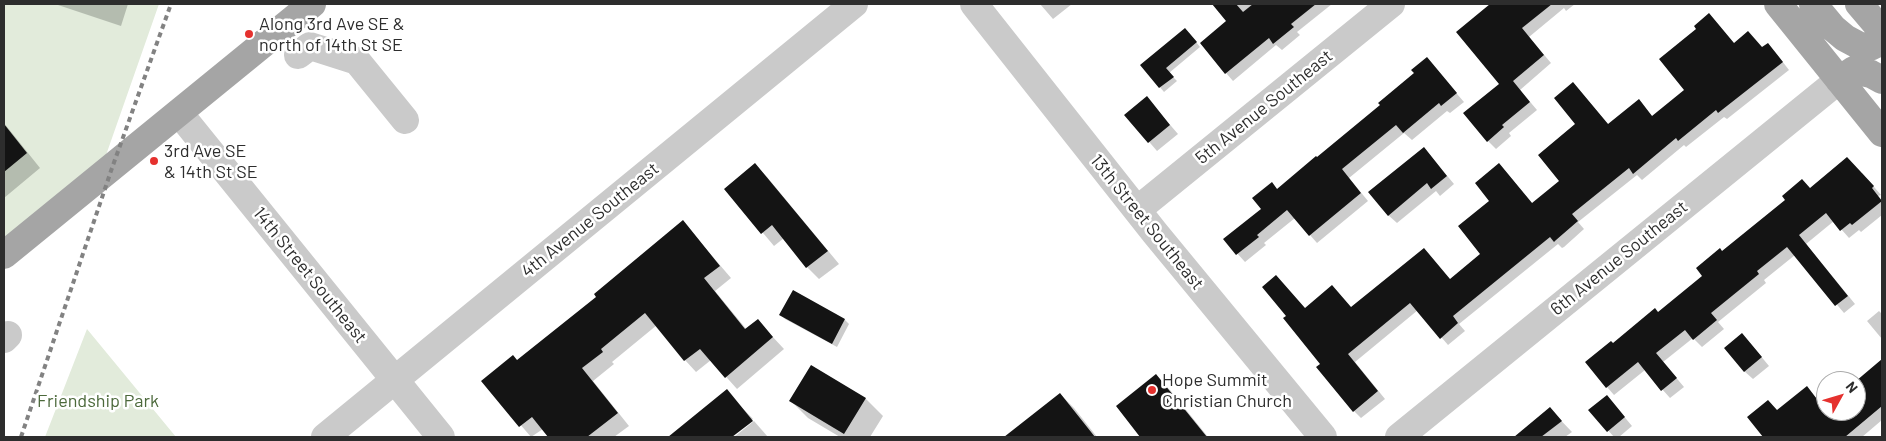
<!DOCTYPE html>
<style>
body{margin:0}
#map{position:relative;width:1886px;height:441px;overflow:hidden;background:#fff;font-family:Barlow,sans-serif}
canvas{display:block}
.frame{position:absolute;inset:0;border:5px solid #2d2d2d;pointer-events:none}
.north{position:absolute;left:1816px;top:371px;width:50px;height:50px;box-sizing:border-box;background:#fff;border:1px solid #ababab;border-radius:50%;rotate:51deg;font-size:14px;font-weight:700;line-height:20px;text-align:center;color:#2d2d2d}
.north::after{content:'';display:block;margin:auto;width:18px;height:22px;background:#e5312e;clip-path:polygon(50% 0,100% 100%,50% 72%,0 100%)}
</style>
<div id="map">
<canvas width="1886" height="441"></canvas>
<div class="frame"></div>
<div class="north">N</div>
</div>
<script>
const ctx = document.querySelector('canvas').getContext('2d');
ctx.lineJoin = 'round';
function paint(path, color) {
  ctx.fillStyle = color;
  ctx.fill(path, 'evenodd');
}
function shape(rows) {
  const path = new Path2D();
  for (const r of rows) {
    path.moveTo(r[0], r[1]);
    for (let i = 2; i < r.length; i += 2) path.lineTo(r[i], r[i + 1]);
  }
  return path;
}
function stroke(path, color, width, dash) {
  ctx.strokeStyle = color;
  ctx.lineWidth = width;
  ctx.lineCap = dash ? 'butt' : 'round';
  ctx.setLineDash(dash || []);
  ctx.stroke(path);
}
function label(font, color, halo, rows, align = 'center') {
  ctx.font = font + ' Barlow,sans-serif';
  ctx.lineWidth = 5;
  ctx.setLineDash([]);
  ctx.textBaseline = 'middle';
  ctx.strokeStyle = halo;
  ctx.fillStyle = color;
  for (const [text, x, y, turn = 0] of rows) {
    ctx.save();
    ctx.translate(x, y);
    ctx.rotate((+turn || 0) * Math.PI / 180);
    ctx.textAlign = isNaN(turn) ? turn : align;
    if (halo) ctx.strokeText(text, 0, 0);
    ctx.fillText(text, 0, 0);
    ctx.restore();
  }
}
paint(shape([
 [4,4,159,4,105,158,4,240],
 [87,329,176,437,45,437]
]), '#e2ebdb');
paint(shape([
 [55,4,128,4,121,26],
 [1040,4,1072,4,1053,19],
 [1214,4,1332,4,1297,32,1300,35,1282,50,1276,45,1233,81,1201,44,1228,21],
 [1491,4,1575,4,1566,11,1564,8,1529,37,1551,63,1520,90,1537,110,1509,133,1511,136,1496,149,1488,141,1501,84,1458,32],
 [1189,33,1200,47,1169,73,1177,81,1164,92,1142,66],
 [1734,44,1775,52,1789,70,1727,119,1724,117,1686,147,1684,145,1642,180,1637,175,1578,222,1584,229,1564,247,1562,248,1558,244,1459,324,1465,331,1448,345,1418,310,1355,362,1385,399,1361,418,1354,411,1322,364,1305,309,1351,308,1450,280,1482,254,1499,164,1533,204,1561,182,1577,124,1573,83,1609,125,1639,101,1653,117,1686,90],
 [1427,59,1464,102,1450,113,1447,111,1412,140,1404,133,1349,178,1368,201,1317,243,1295,218,1264,243,1266,245,1245,262,1225,240,1263,209,1272,183,1278,190,1382,106,1416,73],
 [1147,98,1178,134,1157,151,1126,115],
 [4,123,40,168,4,198],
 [1424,148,1454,184,1440,196,1436,191,1397,223,1388,215],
 [755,165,767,177,839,264,819,279,807,267,784,238,774,246,726,189],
 [1862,173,1881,195,1878,196,1882,201,1882,215,1861,232,1859,230,1849,238,1834,221,1806,244,1855,304,1844,313,1795,255,1764,280,1766,283,1718,322,1724,329,1702,347,1693,338,1663,362,1684,387,1670,398,1645,370,1614,395,1607,387,1613,344,1658,313,1704,276,1723,253,1811,189],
 [683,222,731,278,715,291,747,330,758,321,784,349,737,389,711,360,696,372,685,360,657,325,612,362,614,364,593,381,629,426,614,437,550,437,543,429,531,437,483,381,517,362,598,297],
 [793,292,845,320,849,324,837,347,785,319,781,315],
 [1879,311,1882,314,1882,339,1867,321],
 [1750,343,1769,366,1753,379,1744,371],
 [1882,361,1882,420,1862,437,1765,437,1749,418,1777,411,1807,387,1826,411,1856,411,1856,387,1869,372],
 [812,366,866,399,883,416,870,437,840,437,808,418,791,401],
 [1156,376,1170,390,1208,437,1142,437,1117,407],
 [726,391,753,419,730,437,682,437,677,431],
 [1060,394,1074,408,1097,437,1017,437,1013,432],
 [1607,396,1632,426,1619,437,1614,437,1590,410],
 [1550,409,1572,432,1565,437,1516,437],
 [754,421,768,437,734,437]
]), '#0003');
paint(shape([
 [1212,4,1236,4,1243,12,1253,4,1316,4,1291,24,1294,27,1273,44,1269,38,1225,74,1200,43,1226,21],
 [1490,4,1552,4,1522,28,1544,55,1513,81,1530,102,1502,125,1504,127,1487,142,1463,113,1499,84,1456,32],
 [1709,13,1734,43,1748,31,1762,47,1768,43,1783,62,1718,113,1716,110,1678,141,1676,138,1633,174,1629,168,1572,214,1578,221,1556,240,1554,242,1550,237,1453,316,1458,323,1440,339,1410,303,1348,354,1378,391,1353,412,1316,367,1320,364,1283,318,1286,316,1262,287,1276,275,1305,308,1332,285,1351,307,1424,248,1450,279,1480,254,1458,226,1489,201,1475,183,1499,163,1532,203,1559,181,1538,155,1575,124,1554,98,1573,82,1608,124,1639,99,1652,116,1684,90,1659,59,1696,29,1694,26],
 [1185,28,1197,42,1166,68,1174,77,1159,88,1140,65],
 [1427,57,1457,93,1441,106,1439,103,1403,133,1396,125,1342,169,1361,193,1309,236,1287,210,1257,235,1259,237,1236,255,1223,239,1261,209,1252,198,1272,182,1277,189,1316,156,1317,157,1380,105,1378,103,1414,73,1411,70],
 [1147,96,1170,125,1148,143,1124,115],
 [4,124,27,153,4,172],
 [1424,147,1447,176,1431,189,1427,183,1388,216,1368,192],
 [1847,157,1874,186,1872,188,1882,201,1852,225,1850,223,1840,231,1826,213,1799,235,1848,296,1835,306,1787,247,1757,271,1759,274,1711,313,1717,320,1693,340,1685,330,1656,353,1677,378,1661,391,1638,362,1606,388,1585,362,1611,341,1613,343,1655,308,1658,312,1702,276,1696,268,1720,248,1722,251,1785,200,1782,196,1802,179,1810,188],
 [755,163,828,251,806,268,772,225,761,234,724,189],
 [683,220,720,266,704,278,745,329,758,319,773,337,725,378,700,349,684,361,645,313,601,349,603,352,582,368,618,413,587,437,548,437,532,417,519,427,481,381,513,355,517,360,596,297,594,294],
 [793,290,845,319,832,344,779,315],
 [1742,333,1762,357,1744,372,1724,348],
 [1882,359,1882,406,1845,437,1763,437,1747,417,1768,400,1777,410,1807,386,1826,411,1856,411,1856,381],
 [811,365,866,398,844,434,789,401],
 [1156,374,1207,437,1140,437,1116,406],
 [727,389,753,421,732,437,668,437],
 [1060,393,1095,437,1004,437],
 [1607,395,1625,417,1607,432,1588,410],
 [1550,407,1562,421,1541,437,1514,437]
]), '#141414');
stroke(shape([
 [974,4,1155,233,1323,437],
 [298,55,310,46,357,61,405,120],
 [179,113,441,437],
 [1137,210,1391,4],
 [4,339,8,335],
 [325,437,854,4],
 [1399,437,1839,80]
]), '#cacaca', 28);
stroke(shape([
 [1778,4,1882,133],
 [1813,4,1833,28,1845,38,1860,46,1870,47,1882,41],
 [1859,4,1882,31],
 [1839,80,1854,70,1871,74,1882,80],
 [4,255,312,4]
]), '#a5a5a5', 28);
stroke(shape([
 [21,437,112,168,171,4]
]), '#828282', 4, [5, 4]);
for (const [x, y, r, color] of [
 [249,34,5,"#e5312e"],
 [154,161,5,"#e5312e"],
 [1152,390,5,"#e5312e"]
]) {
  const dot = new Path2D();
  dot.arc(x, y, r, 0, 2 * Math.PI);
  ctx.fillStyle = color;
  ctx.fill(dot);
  stroke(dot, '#fff', 2);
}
label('18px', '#2d2d2d', '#fff', [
 ["Along 3rd Ave SE &",259,24],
 ["north of 14th St SE",259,45],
 ["3rd Ave SE",164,151],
 ["& 14th St SE",164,172],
 ["Hope Summit",1162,380],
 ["Christian Church",1162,401]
], 'left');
label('18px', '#2d2d2d', '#fff', [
 ["5th Avenue Southeast",1264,107,-39],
 ["4th Avenue Southeast",590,220,-39],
 ["13th Street Southeast",1147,222,51],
 ["6th Avenue Southeast",1619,258,-39],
 ["14th Street Southeast",310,275,51]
]);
label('18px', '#4c693b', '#fff', [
 ["Friendship Park",98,401]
]);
</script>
